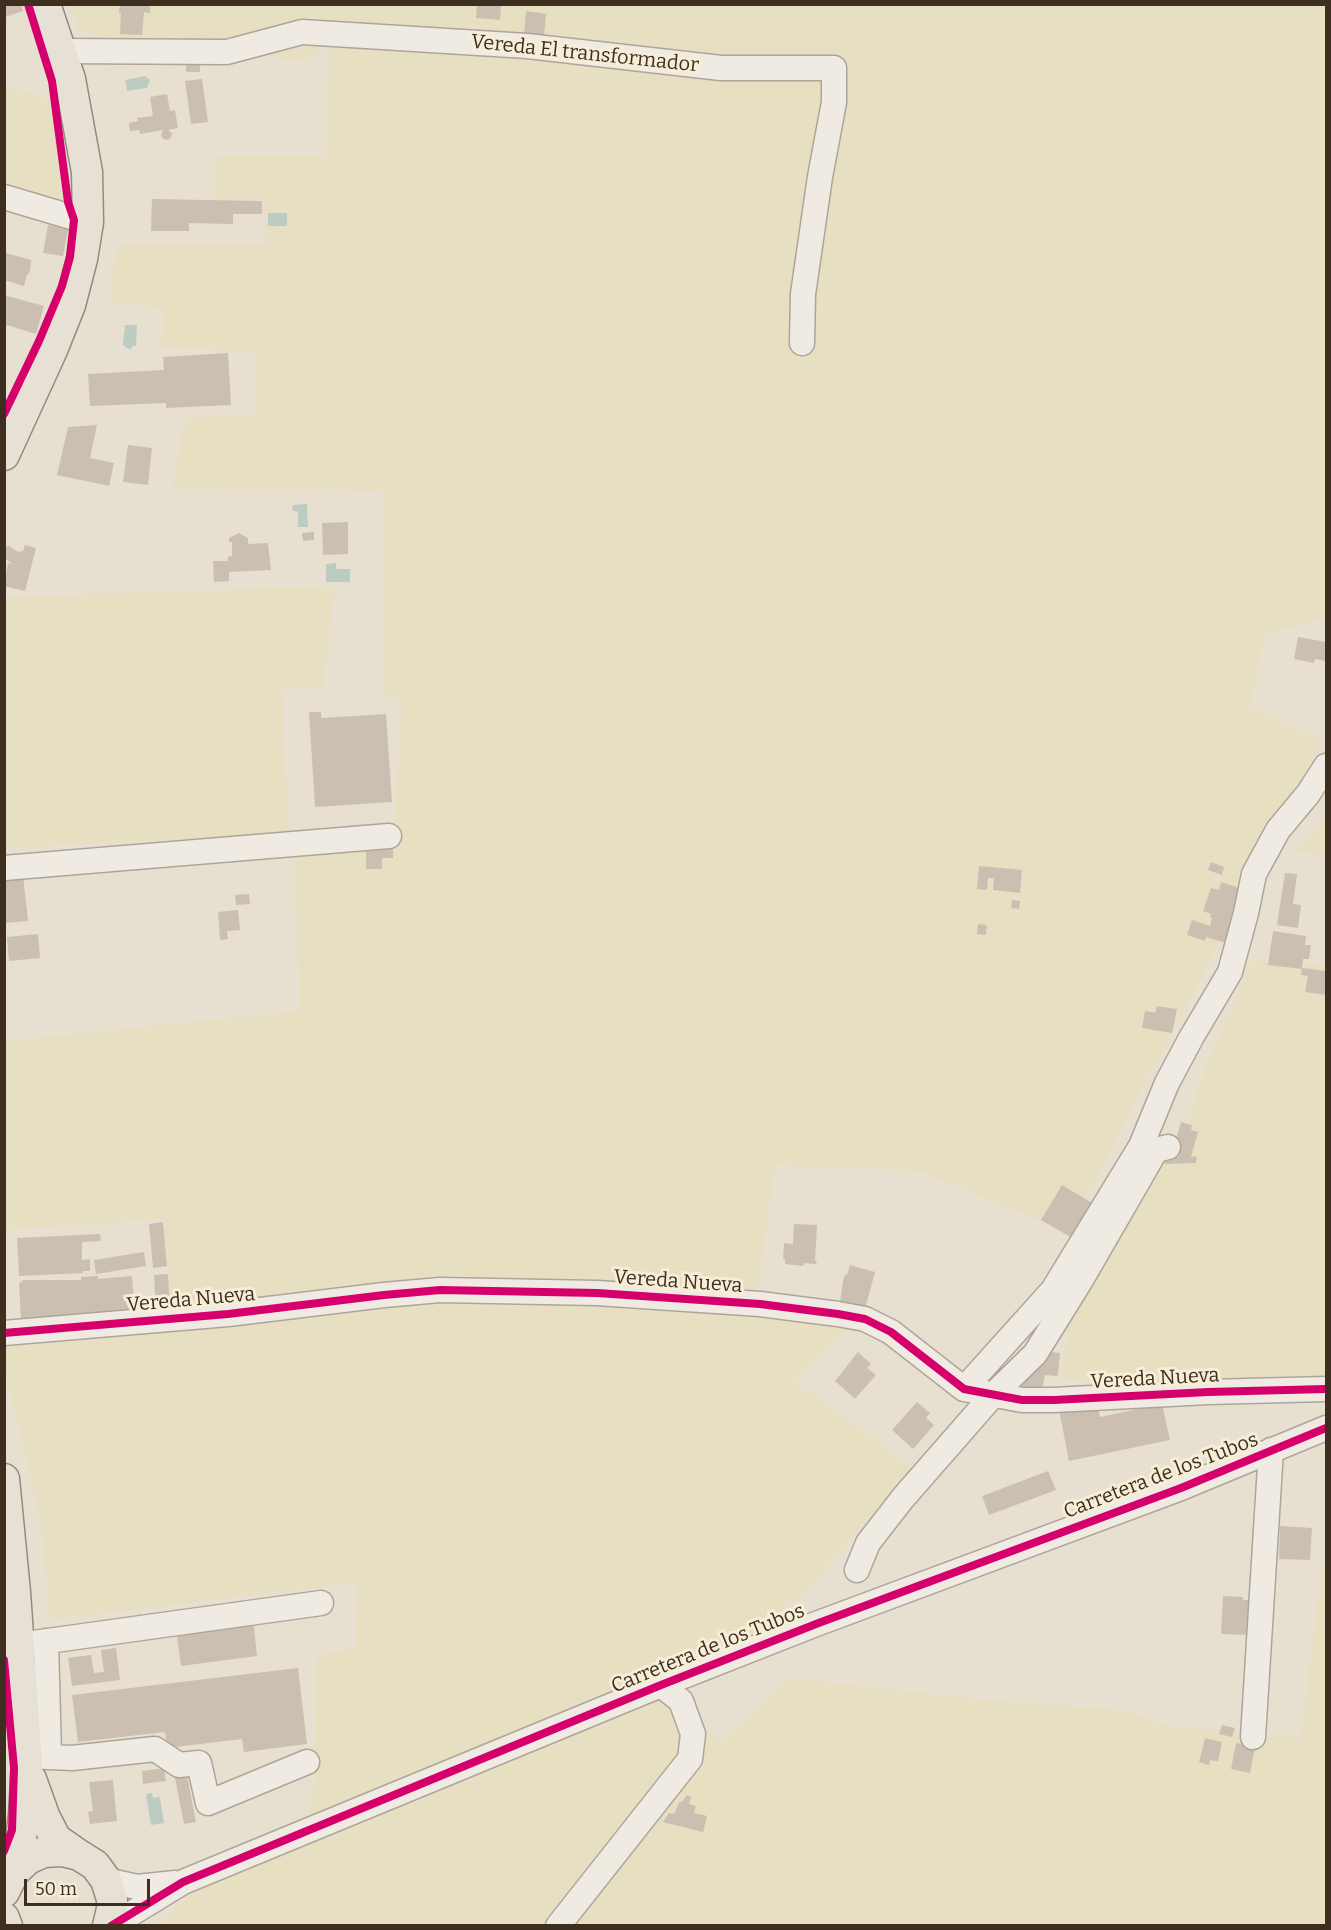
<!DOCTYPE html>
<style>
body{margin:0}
#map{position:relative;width:1331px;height:1930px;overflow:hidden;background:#e7e0d1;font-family:Bitter,serif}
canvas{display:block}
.frame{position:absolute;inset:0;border:6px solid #3d2e20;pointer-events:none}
.scale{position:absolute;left:24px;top:1879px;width:126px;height:27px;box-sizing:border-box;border:3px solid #3d2e20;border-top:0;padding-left:8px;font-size:18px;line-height:21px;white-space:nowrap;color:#3d2e20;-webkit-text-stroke:4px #f7eed8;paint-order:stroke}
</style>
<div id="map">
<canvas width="1331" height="1930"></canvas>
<div class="frame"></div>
<div class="scale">50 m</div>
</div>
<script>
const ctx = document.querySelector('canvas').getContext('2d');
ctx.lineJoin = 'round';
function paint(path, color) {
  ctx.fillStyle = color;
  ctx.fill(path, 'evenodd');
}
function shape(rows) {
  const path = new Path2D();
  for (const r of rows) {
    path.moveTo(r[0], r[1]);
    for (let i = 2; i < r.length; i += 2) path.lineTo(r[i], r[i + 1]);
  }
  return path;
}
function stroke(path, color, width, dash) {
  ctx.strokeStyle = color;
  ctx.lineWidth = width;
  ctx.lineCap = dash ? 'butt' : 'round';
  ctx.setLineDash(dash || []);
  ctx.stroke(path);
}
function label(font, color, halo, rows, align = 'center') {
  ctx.font = font + ' Bitter,serif';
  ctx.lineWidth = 6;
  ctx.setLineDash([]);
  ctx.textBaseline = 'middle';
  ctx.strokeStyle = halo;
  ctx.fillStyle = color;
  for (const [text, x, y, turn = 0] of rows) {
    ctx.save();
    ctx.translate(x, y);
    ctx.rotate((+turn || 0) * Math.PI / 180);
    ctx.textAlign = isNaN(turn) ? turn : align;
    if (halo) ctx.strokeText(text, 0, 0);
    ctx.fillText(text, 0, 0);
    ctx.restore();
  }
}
paint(shape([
 [70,5,1326,5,1325,488,1326,489,1326,621,1320,620,1265,634,1250,706,1322,741,1168,1042,1067,1232,919,1171,775,1165,754,1313,848,1329,795,1381,913,1468,809,1587,672,1702,721,1741,789,1678,976,1699,1129,1711,1162,1725,1301,1737,1321,1571,1326,1571,1326,1925,161,1925,195,1889,305,1837,315,1775,317,1655,355,1648,357,1582,50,1620,40,1517,5,1370,5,1348,173,1330,164,1219,5,1230,5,1041,300,1011,294,851,393,845,402,700,382,695,385,599,383,491,172,488,185,418,256,415,257,351,161,348,164,308,109,302,117,245,265,245,264,198,214,199,215,156,326,155,329,45,305,62,78,32],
 [4,85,54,102,63,213,5,196],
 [335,586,323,689,282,688,288,834,5,848,4,597],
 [1326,815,1326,856,1295,851],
 [1252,960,1326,965,1326,1376,1061,1380,1069,1320,1151,1159,1177,1158,1206,1065]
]), '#e6dfc2');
paint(shape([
 [145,76,150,80,147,88,127,91,125,80],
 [268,213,287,213,287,226,268,226],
 [125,325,137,325,136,346,133,346,130,350,123,345],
 [307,504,308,527,298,527,298,512,293,511,292,507,294,505],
 [336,563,336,569,350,569,350,582,326,582,326,564],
 [152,1793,153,1798,160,1797,164,1823,151,1825,146,1794]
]), '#bcccc2');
paint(shape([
 [4,4,21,4,23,11,5,17],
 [120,4,150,4,150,13,144,12,142,35,120,34,121,13,119,13],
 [477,4,501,4,500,20,476,18],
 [526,11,546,14,544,36,524,34],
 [186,59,200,59,200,72,186,72],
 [202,79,208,122,191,124,185,81],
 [167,94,170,111,175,110,178,128,168,130,172,133,170,139,166,140,162,138,161,135,163,130,140,134,139,130,130,131,129,123,138,121,137,118,153,116,150,97],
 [152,199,262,201,262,214,233,214,233,224,189,223,189,231,151,231],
 [48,225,68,229,63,256,43,253],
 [6,253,31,260,30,272,27,275,24,286,4,280],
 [4,295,44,306,36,334,7,325,4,331],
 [228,353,231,405,166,408,166,403,90,406,88,374,164,370,163,357],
 [97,425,90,458,114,463,109,486,57,475,68,427],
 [128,445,152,448,148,485,123,482],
 [348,522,348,554,323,555,322,523],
 [314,532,314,540,303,541,302,533],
 [239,533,248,538,248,544,268,543,271,570,229,572,229,581,214,582,213,561,228,561,228,557,232,556,232,542,229,542,229,538],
 [8,545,18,552,23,551,25,545,36,548,25,591,4,586,8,563,13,564,4,558,4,551],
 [1298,637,1326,642,1326,661,1315,659,1314,663,1294,659],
 [309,712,321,712,321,718,386,714,392,802,315,807],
 [377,847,393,848,393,858,382,858,382,869,366,869,366,851,377,851],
 [1211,862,1224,867,1222,875,1208,870],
 [979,866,1022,870,1020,893,993,890,994,878,988,878,987,890,977,889],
 [1285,873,1297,874,1293,904,1301,905,1298,928,1277,925],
 [23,875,28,921,4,923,4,877],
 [1221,882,1242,889,1226,943,1206,937,1205,941,1187,935,1192,920,1210,926,1212,918,1210,917,1211,914,1203,911,1211,888,1219,890],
 [249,894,250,904,236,905,235,895],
 [1012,900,1020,901,1019,909,1011,908],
 [238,910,240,930,227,931,228,939,220,940,218,912],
 [978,924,987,925,986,935,977,934],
 [1273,931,1306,936,1305,945,1311,945,1309,959,1303,959,1302,968,1326,971,1326,995,1305,992,1308,976,1301,975,1302,969,1268,965],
 [38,934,40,958,9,961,7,937],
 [1157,1006,1177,1009,1172,1033,1142,1028,1145,1011,1155,1013],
 [1181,1122,1192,1125,1191,1130,1198,1132,1191,1157,1197,1156,1196,1163,1165,1164,1165,1155,1178,1157,1181,1145,1175,1143],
 [1062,1185,1092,1203,1072,1238,1041,1220],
 [163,1222,167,1266,153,1268,149,1224],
 [794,1224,817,1225,815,1261,817,1262,816,1264,804,1263,803,1266,785,1264,785,1259,783,1259,784,1243,793,1244],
 [100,1234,101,1241,82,1242,82,1260,90,1259,90,1271,83,1271,83,1273,19,1276,17,1238],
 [144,1252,146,1266,96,1274,94,1260],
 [850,1265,875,1272,865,1309,840,1303,843,1281,845,1274,847,1275],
 [168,1274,170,1312,156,1313,154,1275],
 [98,1276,98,1279,132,1276,135,1315,21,1320,19,1284,23,1280,81,1280,81,1277],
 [858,1352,871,1364,867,1368,876,1375,855,1399,835,1381],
 [1049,1352,1060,1353,1058,1376,1045,1375,1041,1396,1022,1393,1025,1372,1035,1373,1043,1356,1049,1356],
 [917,1402,930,1413,926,1418,934,1425,913,1449,892,1430],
 [1162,1404,1170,1440,1069,1461,1059,1410,1098,1407,1100,1417],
 [1048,1471,1056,1490,989,1515,982,1496],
 [1280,1526,1312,1528,1310,1560,1279,1559],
 [1223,1596,1243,1597,1243,1600,1253,1600,1251,1635,1221,1634],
 [253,1619,257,1656,181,1666,176,1628],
 [116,1648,120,1680,72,1686,68,1658,91,1655,94,1673,104,1672,101,1650],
 [298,1668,307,1744,244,1752,242,1739,167,1748,165,1732,78,1742,72,1695],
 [1222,1725,1235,1728,1232,1737,1219,1734],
 [1205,1738,1222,1742,1218,1761,1210,1760,1209,1765,1199,1762],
 [1236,1743,1255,1747,1250,1773,1231,1769],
 [164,1768,166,1781,143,1784,142,1771],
 [186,1770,196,1822,184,1824,174,1773],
 [113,1780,117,1821,90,1824,88,1812,93,1811,89,1782],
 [687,1795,691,1797,689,1804,696,1806,694,1813,707,1816,703,1832,663,1822,669,1813,674,1814,680,1801,682,1802]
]), '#cbbfb2');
const minor = shape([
 [61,51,227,52,302,32,527,46,721,68,834,68,834,102,820,177,803,294,802,343],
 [4,197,88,222],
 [4,868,389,836],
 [4,1333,228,1314,384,1295,440,1290,597,1293,760,1304,838,1314,865,1319,891,1332,964,1389,1022,1400,1054,1400,1208,1392,1326,1389],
 [964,1389,1053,1290,1141,1146,1167,1083,1191,1038,1230,972,1246,913,1254,874,1278,830,1308,794,1326,766],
 [857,1570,868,1543,903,1498,993,1395,1035,1354,1081,1280,1156,1150,1168,1147],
 [46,1641,49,1756],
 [19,1645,321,1603],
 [1253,1737,1271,1450],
 [26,1756,72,1758,155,1749,179,1765,199,1763,208,1803,307,1762],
 [106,1880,137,1887,175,1883],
 [111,1926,183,1882,661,1685,816,1624,1181,1488,1326,1428],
 [558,1926,690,1759,693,1734,681,1701,661,1685]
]);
const major = shape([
 [4,455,52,350,70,305,82,259,88,222,87,172,70,79,45,4],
 [4,1479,15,1592,27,1764,24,1815,20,1847,14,1872],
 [31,1779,45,1818,56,1839,79,1855],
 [4,1892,14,1872,28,1859,44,1852,62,1851,79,1855,95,1865,106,1880,112,1899,112,1909,108,1926],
 [4,1918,7,1926]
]);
stroke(minor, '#ada599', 27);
stroke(major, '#928b80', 33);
stroke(minor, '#efebe3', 24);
stroke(major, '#e6e1d4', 30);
stroke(shape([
 [4,414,39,341,62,286,70,257,74,220,68,202,52,81,28,4],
 [4,1333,228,1314,384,1295,440,1290,597,1293,760,1304,838,1314,865,1319,891,1332,964,1389,1022,1400,1054,1400,1208,1392,1326,1389],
 [4,1660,14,1768,12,1830,4,1851],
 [111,1926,183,1882,661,1685,816,1624,1181,1488,1326,1428]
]), '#d6006c', 8);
label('20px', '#3d2e20', '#f7eed8', [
 ["Vereda El transformador",585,54,6],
 ["Vereda Nueva",678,1282,4],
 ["Vereda Nueva",191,1300,-5],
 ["Vereda Nueva",1155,1379,-3],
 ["Carretera de los Tubos",1161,1476,-21],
 ["Carretera de los Tubos",708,1649,-22]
]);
</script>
